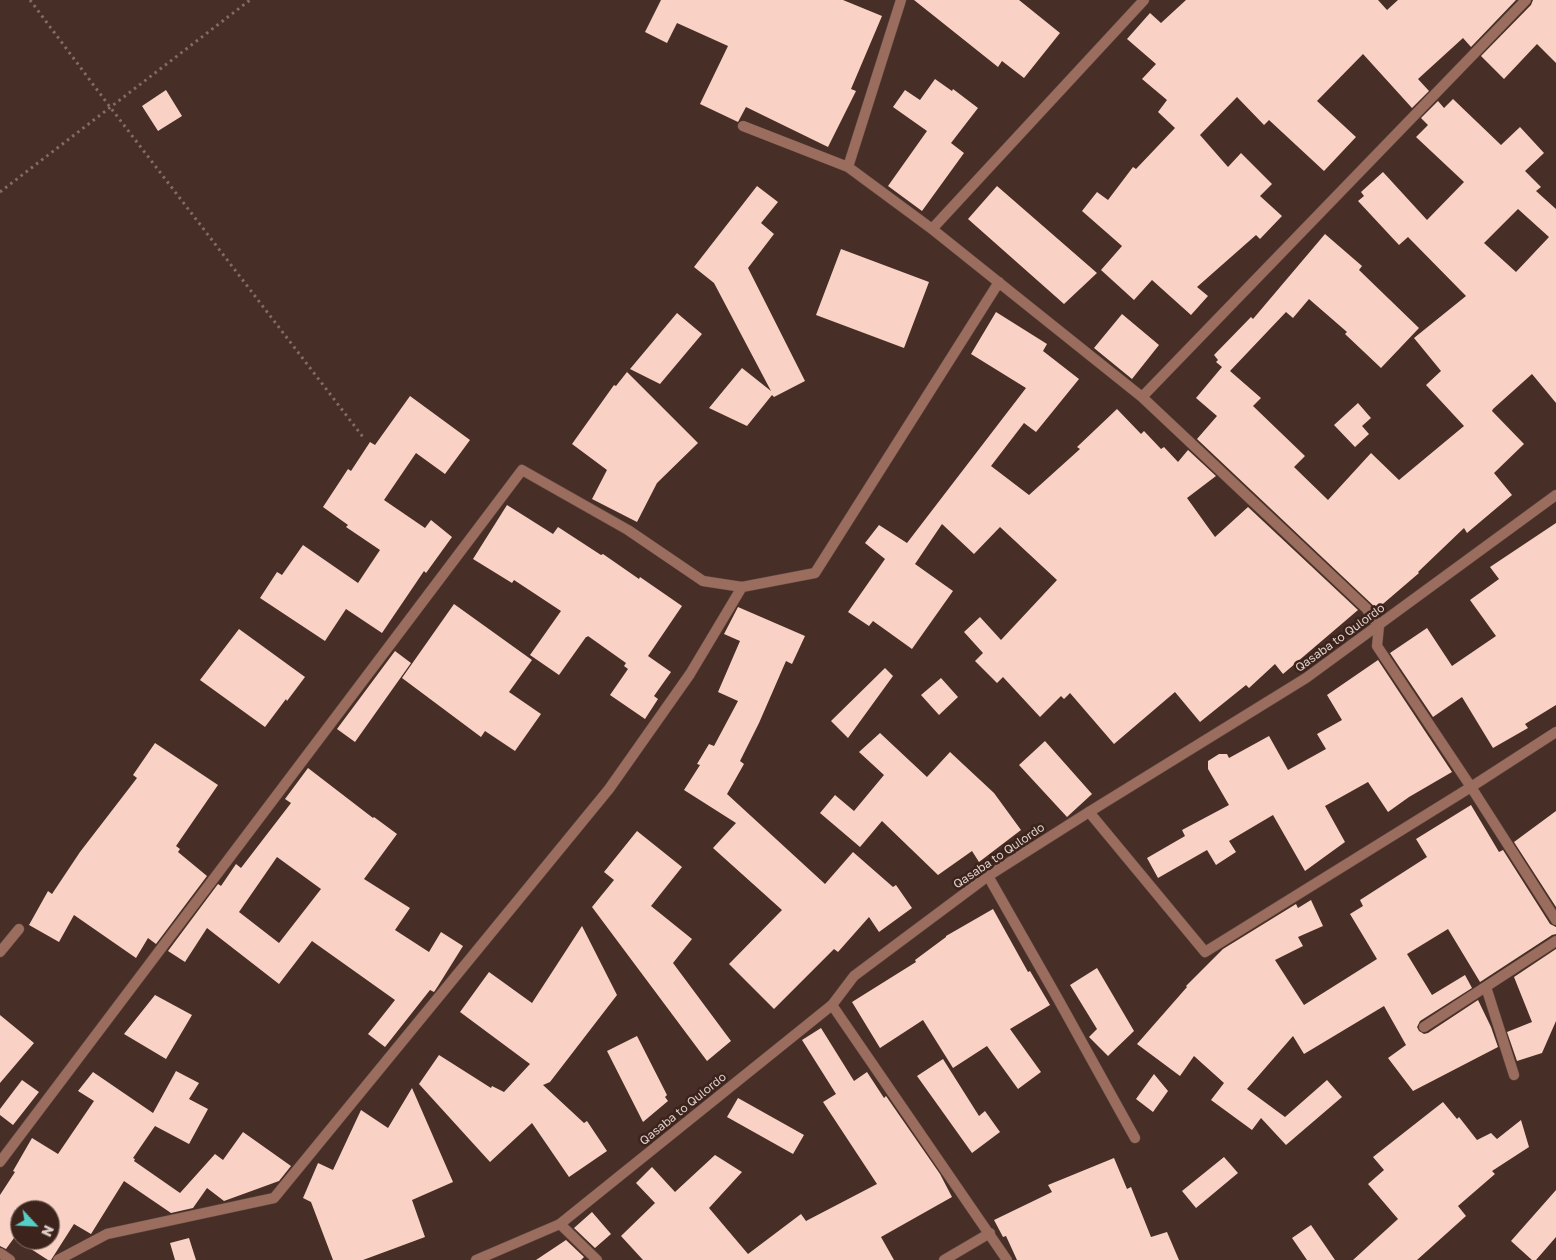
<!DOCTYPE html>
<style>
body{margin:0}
#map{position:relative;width:1556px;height:1260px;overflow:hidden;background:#472e26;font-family:"Golos Text",sans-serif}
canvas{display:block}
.north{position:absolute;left:10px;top:1200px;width:50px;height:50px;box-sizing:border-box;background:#3c241c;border:1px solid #7d6861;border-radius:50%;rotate:115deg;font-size:14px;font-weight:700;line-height:20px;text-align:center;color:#decec9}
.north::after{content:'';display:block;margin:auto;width:18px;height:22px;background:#55cec6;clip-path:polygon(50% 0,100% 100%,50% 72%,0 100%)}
</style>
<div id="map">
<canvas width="1556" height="1260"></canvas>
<div class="north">N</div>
</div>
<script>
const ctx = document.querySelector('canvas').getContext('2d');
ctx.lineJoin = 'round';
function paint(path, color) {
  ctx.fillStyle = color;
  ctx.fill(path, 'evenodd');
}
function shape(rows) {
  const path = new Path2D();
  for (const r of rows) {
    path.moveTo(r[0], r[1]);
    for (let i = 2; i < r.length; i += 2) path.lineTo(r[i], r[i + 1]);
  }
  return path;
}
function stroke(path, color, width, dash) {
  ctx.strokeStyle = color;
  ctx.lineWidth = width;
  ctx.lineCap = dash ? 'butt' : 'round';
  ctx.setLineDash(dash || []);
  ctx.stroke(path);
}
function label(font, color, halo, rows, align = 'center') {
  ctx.font = font + ' "Golos Text",sans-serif';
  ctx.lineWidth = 5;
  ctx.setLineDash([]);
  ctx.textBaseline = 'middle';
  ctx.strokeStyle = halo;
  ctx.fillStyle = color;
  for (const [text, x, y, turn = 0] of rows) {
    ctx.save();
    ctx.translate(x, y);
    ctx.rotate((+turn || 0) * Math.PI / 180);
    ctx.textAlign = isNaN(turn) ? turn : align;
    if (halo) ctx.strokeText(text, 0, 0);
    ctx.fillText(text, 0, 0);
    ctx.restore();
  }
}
paint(shape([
 [661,0,843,0,882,16,851,89,856,91,828,147,746,107,738,122,700,104,728,46,677,23,667,43,645,32],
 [914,0,1019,0,1060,33,1024,78,1002,61,998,67],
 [1186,0,1378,0,1387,10,1398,0,1516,0,1471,47,1463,38,1418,79,1429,91,1412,108,1363,54,1317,101,1356,137,1324,171,1269,120,1264,125,1237,97,1200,135,1228,167,1241,153,1272,184,1260,196,1282,216,1260,239,1256,235,1197,287,1208,296,1191,315,1152,280,1134,300,1101,270,1122,246,1082,211,1097,192,1108,200,1133,167,1136,169,1175,128,1158,112,1167,100,1142,79,1156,64,1127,39,1150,13,1161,23],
 [1533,0,1556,0,1556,63,1537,44,1504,79,1481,56,1531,5],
 [935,79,952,91,953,89,978,108,951,143,964,153,922,211,888,186,927,131,893,107,905,90,920,100],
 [166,90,182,116,158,131,142,106],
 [1453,99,1501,145,1520,127,1544,153,1525,171,1541,187,1536,191,1556,209,1556,403,1532,374,1493,409,1492,411,1524,444,1494,473,1512,495,1467,533,1464,528,1418,572,1419,573,1377,609,1197,439,1217,416,1196,398,1222,367,1216,362,1218,360,1214,355,1251,317,1253,319,1325,234,1362,266,1359,270,1419,328,1381,368,1345,334,1347,332,1309,299,1293,318,1286,312,1230,371,1261,398,1253,406,1305,456,1294,467,1328,500,1371,453,1399,480,1464,426,1426,385,1441,371,1414,338,1466,296,1408,237,1399,245,1358,201,1364,196,1361,192,1383,172,1427,220,1464,182,1416,137,1428,125,1421,118,1438,101,1444,108],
 [1518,209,1549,237,1516,272,1484,243],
 [757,186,778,202,761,223,774,234,748,268,805,381,774,397,772,395,747,426,709,408,742,368,771,391,714,283,694,267],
 [997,186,1097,273,1064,304,968,219],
 [841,249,929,282,904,348,816,315],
 [996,312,1047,344,1043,351,1079,379,1036,432,1024,423,991,466,1029,495,1080,449,1077,447,1117,409,1141,434,1144,431,1161,449,1164,447,1178,462,1188,450,1216,476,1187,498,1215,537,1248,507,1358,610,1283,674,1275,664,1249,688,1246,685,1200,722,1175,692,1114,744,1070,693,1064,699,1061,696,1040,717,1003,677,997,683,975,661,983,653,964,632,980,617,1001,640,1057,580,1000,527,974,554,942,524,915,564,953,591,912,649,873,621,869,626,848,612,885,559,865,543,879,525,907,543,1026,388,971,354],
 [677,313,702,334,660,384,630,369],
 [1122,314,1159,345,1132,379,1094,348],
 [627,372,698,443,657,483,637,522,592,499,607,470,572,444,614,385,616,386],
 [410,396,470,440,445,474,416,453,384,500,425,528,431,520,452,537,426,573,424,571,382,633,346,609,325,641,260,598,277,572,282,575,303,545,358,583,380,550,346,527,348,525,323,507,348,469,351,471,370,442,375,445],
 [1358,403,1371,418,1362,426,1369,434,1355,447,1334,425],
 [507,505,553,534,558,527,601,555,603,554,639,579,640,577,682,606,648,656,671,672,654,696,658,699,645,719,610,695,628,669,624,666,626,663,588,636,587,637,586,637,559,675,530,655,561,611,514,580,512,583,473,559],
 [1556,523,1556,705,1525,724,1528,728,1493,748,1462,697,1433,717,1390,653,1427,628,1452,666,1496,636,1470,600,1499,579,1490,567],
 [454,604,532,660,509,692,541,714,515,751,485,731,481,737,402,678],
 [738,607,805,636,792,664,786,661,759,723,740,761,744,764,727,794,825,884,853,852,893,887,896,885,912,908,879,932,869,917,838,952,834,949,774,1009,729,964,782,910,713,848,736,823,684,790,700,765,697,764,709,744,714,746,738,701,718,692,740,641,724,634],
 [239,629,305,677,287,701,286,699,265,727,200,680],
 [395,651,411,663,355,742,337,729],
 [1378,660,1452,772,1409,797,1388,812,1368,782,1325,806,1345,842,1305,871,1273,815,1229,841,1236,852,1216,865,1207,850,1158,878,1147,858,1185,836,1182,830,1229,805,1208,769,1208,761,1219,754,1227,754,1229,758,1269,736,1288,770,1326,749,1317,734,1342,720,1327,695],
 [885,668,893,676,848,738,831,721],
 [941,678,958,697,939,715,921,695],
 [880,733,927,777,950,752,994,793,1021,830,979,862,972,851,938,875,882,821,860,847,820,813,835,795,854,811,884,775,859,752],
 [1045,741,1092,794,1067,817,1019,765],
 [155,743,218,785,176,846,180,849,178,852,207,876,156,944,148,938,136,958,74,915,59,942,29,925,48,891,52,894,80,852,137,778,133,775],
 [308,768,373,818,374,817,397,834,364,879,410,908,395,930,429,952,441,932,463,946,438,986,434,992,430,990,385,1047,368,1034,395,1000,312,941,279,984,207,928,185,962,168,951,218,884,221,886,236,864,241,868,291,803,285,799],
 [277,857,321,889,279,943,239,912],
 [1471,805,1499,852,1503,850,1550,924,1556,927,1556,934,1552,935,1480,982,1448,929,1407,954,1432,995,1465,975,1472,988,1420,1021,1417,1027,1419,1031,1424,1034,1428,1033,1478,1000,1491,1027,1498,1047,1413,1091,1388,1058,1406,1045,1384,1006,1304,1054,1293,1036,1247,1089,1285,1117,1327,1080,1342,1097,1286,1145,1261,1118,1252,1130,1211,1100,1224,1083,1194,1056,1180,1076,1137,1044,1187,987,1186,986,1223,949,1296,904,1298,908,1311,900,1323,926,1298,937,1303,946,1275,960,1304,1005,1377,959,1350,914,1363,906,1360,900,1427,857,1416,839],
 [1556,811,1556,907,1514,842],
 [637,831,682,867,651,906,692,939,673,963,731,1041,707,1061,592,907,614,880,604,872],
 [993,909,1028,972,1030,971,1050,1005,1010,1029,1041,1072,1018,1089,987,1046,953,1068,923,1020,880,1048,852,1002,916,962,915,960,946,937,946,936],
 [582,926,617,995,550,1082,543,1085,584,1123,587,1121,607,1151,569,1177,532,1123,490,1162,419,1084,439,1055,491,1088,492,1086,504,1092,530,1064,460,1012,489,972,532,1003],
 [1556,949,1556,1021,1542,1053,1517,1061,1507,1032,1532,1022,1514,977],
 [1097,968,1134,1031,1108,1056,1089,1037,1097,1029,1070,985],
 [155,995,192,1015,166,1059,124,1034],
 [0,1015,34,1043,0,1083],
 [821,1028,854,1081,867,1072,884,1098,886,1096,940,1174,952,1197,881,1237,894,1260,643,1260,621,1236,655,1203,636,1183,652,1167,675,1192,715,1155,742,1172,709,1208,748,1254,801,1214,806,1221,877,1184,823,1102,836,1094,802,1040],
 [637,1036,667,1095,665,1097,668,1101,643,1122,607,1051],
 [943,1059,979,1116,985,1111,1000,1132,972,1153,917,1076],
 [176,1071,199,1083,189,1099,208,1109,189,1144,155,1126,133,1158,135,1159,134,1161,180,1193,215,1154,223,1160,243,1132,291,1166,279,1181,224,1201,207,1188,193,1208,171,1213,124,1181,91,1234,74,1224,51,1260,48,1260,14,1238,6,1249,0,1246,0,1195,15,1172,13,1171,32,1138,58,1154,94,1101,78,1091,93,1072,153,1113],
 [20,1210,50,1210,50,1240,20,1240],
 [1154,1074,1168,1091,1153,1112,1136,1099],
 [22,1080,39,1092,13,1125,0,1115,0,1109],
 [412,1088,453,1182,412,1200,425,1237,363,1260,333,1260,311,1202,303,1198,318,1163,333,1170,361,1110,388,1128],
 [738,1098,804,1135,793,1154,727,1117],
 [1443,1102,1457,1119,1459,1117,1477,1140,1491,1133,1497,1139,1521,1120,1529,1147,1492,1171,1495,1174,1458,1206,1466,1216,1417,1260,1353,1260,1398,1219,1368,1184,1384,1170,1373,1157],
 [1224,1157,1238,1173,1196,1208,1182,1191],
 [1114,1158,1127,1189,1131,1187,1151,1237,1167,1232,1179,1260,1017,1260,1006,1236,1003,1237,994,1220,1052,1192,1048,1185],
 [1556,1190,1556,1237,1536,1260,1532,1260,1511,1241],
 [592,1212,611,1234,595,1248,574,1228],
 [1311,1225,1335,1260,1307,1260,1292,1238],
 [189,1238,196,1260,175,1260,170,1243],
 [566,1240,584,1257,581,1260,536,1260]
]), '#f9d2c5');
const minor = shape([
 [743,126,848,167,932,229,1142,397,1366,608,1379,626,1377,646,1471,787,1556,920],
 [848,167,901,0],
 [932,229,1144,0],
 [1142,397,1526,0],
 [1089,812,1205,952,1471,787,1556,732],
 [988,876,1058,999,1135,1138],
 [0,952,19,929],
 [1486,987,1514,1075],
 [832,1005,1007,1260],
 [1424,1027,1556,941],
 [0,1162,522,470,628,530,703,581,742,587],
 [560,1224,597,1260],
 [0,1253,10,1260],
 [58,1260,107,1234,274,1198,609,789,690,674,742,587,815,573,999,282],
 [944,1260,990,1233]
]);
const tertiary = shape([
 [476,1260,560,1224,832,1005,854,976,988,876,1089,812,1306,678,1556,495]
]);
stroke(minor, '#624b43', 11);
stroke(tertiary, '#624b43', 11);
stroke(shape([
 [30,0,110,107,363,437],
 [0,192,250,0]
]), '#826c66', 3, [2.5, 4]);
stroke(minor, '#9b6d5e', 10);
stroke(tertiary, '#9b6d5e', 10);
label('12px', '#decec9', '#3c241c', [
 ["Qasaba to Qulordo",1340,638,-36],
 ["Qasaba to Qulordo",999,856,-34],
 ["Qasaba to Qulordo",683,1109,-39]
]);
</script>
